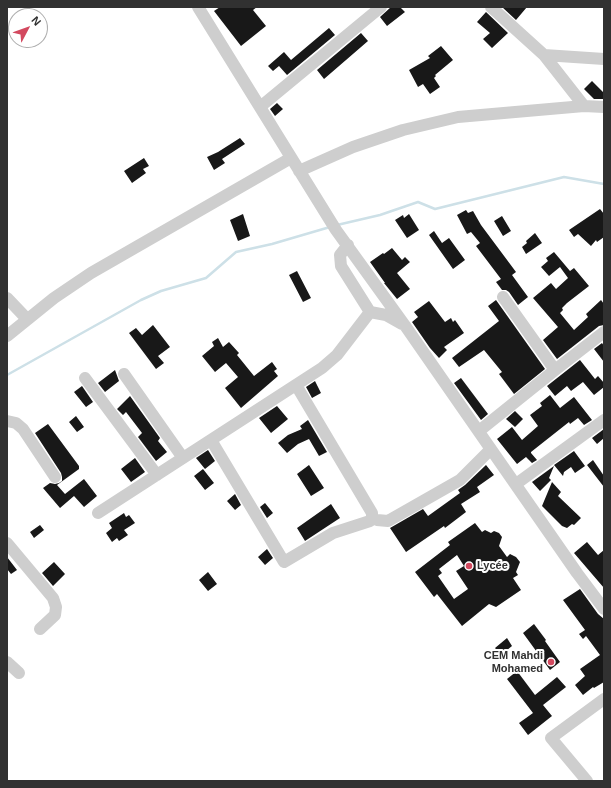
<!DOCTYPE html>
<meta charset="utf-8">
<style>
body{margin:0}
#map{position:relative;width:611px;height:788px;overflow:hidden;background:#fff;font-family:Helvetica,sans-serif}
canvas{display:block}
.frame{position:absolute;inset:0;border:8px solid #313131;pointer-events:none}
.north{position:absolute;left:8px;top:8px;width:40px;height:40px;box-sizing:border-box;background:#fff;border:1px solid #adadad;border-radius:50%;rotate:49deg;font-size:11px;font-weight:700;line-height:16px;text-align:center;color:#313131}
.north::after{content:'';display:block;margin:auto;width:14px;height:18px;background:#d3495f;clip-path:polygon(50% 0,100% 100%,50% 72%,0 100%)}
</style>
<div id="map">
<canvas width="611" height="788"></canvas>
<div class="frame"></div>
<div class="north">N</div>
</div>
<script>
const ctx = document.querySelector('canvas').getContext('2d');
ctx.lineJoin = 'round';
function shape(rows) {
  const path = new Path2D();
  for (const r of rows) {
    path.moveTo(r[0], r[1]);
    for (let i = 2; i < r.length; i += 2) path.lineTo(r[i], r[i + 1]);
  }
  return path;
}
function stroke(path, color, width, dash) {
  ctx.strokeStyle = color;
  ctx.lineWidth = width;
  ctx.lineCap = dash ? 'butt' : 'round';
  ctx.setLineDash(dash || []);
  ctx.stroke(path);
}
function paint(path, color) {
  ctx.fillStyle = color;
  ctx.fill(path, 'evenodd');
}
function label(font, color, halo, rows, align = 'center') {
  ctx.font = font + ' Helvetica,sans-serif';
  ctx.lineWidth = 4;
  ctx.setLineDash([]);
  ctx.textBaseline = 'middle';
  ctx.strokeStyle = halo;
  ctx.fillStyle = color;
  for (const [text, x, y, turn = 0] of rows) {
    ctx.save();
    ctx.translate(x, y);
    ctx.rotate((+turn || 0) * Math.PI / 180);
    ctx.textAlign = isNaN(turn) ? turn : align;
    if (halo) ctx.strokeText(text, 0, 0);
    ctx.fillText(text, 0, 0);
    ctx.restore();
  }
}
stroke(shape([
 [337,225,380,215,418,202,435,209,564,177,604,184],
 [7,375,141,300,161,291,206,278,236,252,272,244,330,227]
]), '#cde0e7', 2.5);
paint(shape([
 [220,7,257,7,253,10,266,26,241,46,214,11],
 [391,7,400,7,405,12,387,26,380,17],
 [502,7,527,7,516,20],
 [486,12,508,33,492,48,483,39,490,33,477,22],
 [329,28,335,35,287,75,279,66,273,71,268,66,284,52,291,60],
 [361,33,368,41,324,79,317,70],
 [441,46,453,60,435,75,436,76,434,78,440,87,430,94,423,84,418,87,409,70,430,58,428,56],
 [592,81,604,93,604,99,594,99,584,89],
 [277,103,283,109,275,116,270,109],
 [240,138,245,144,222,159,225,163,214,170,207,157,218,152],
 [144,158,149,166,143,169,146,173,132,183,124,171],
 [600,209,604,214,604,237,597,242,596,240,591,246,578,234,574,237,569,230],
 [466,210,468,213,473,211,481,225,516,272,512,275,528,297,518,305,509,292,506,290,502,290,496,282,501,279,476,246,480,243,471,232,467,234,457,215],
 [243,214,250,236,238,241,230,220],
 [409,214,419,230,407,238,395,220,403,215,404,218],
 [502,216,511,231,503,236,494,221],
 [434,231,442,243,449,238,465,260,453,269,429,235],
 [535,233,542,243,526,254,522,247,527,243,526,241],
 [392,248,402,260,405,257,410,262,397,273,410,289,397,299,384,283,385,283,370,262,383,253,384,254],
 [554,252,570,271,574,268,589,286,567,303,562,308,563,310,560,313,574,330,588,317,586,314,601,300,604,304,604,325,599,326,557,359,543,340,558,327,533,298,551,283,556,289,568,278,560,267,549,276,541,267,548,261,546,258],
 [297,271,311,298,303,302,289,275],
 [496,300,545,369,514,394,499,374,502,372,484,350,459,367,452,358,499,321,488,306],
 [429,301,445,322,451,318,453,322,455,320,464,333,444,347,447,350,439,358,430,348,412,322,418,317,414,312],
 [153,325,170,347,158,356,164,363,156,369,129,333,136,328,142,335],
 [218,338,223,347,229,342,239,353,237,355,254,376,272,362,277,369,274,371,278,376,241,408,225,388,238,377,226,363,215,372,202,356,214,346,212,342],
 [602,343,604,346,604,362,594,349],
 [580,360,595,379,598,376,604,383,604,387,594,395,583,382,571,391,567,386,555,396,547,386],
 [115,370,119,381,105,392,98,383],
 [461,378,488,414,481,420,454,383],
 [315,381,321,393,312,398,306,387],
 [82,386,93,402,86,407,74,392],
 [550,395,560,408,574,397,592,420,584,425,578,418,570,424,569,422,531,452,531,453,537,460,532,463,526,457,517,464,497,439,512,427,522,440,538,426,530,415,542,406,540,403],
 [130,396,160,438,158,441,167,452,156,461,138,437,142,433,126,412,123,415,117,409],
 [277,406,288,419,271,433,259,418],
 [515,411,523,419,515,427,506,419],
 [76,416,84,427,77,432,69,422],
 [308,420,327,452,319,456,309,439,298,444,287,453,278,443,288,435,302,429,300,426],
 [48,424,79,466,79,469,57,485,65,494,84,479,97,496,84,507,74,496,60,508,43,488,50,483,55,484,59,483,62,481,62,477,61,473,35,433],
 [604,429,604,438,597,444,592,438],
 [208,450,215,461,205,469,196,458],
 [574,451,585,466,575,473,571,467,564,472,563,476,554,465],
 [135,458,145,472,131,482,121,469],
 [593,460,604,476,604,487,587,465],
 [309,465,324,488,311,496,297,474],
 [486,465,494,475,477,487,480,492,461,504,466,512,445,528,444,526,406,552,390,528,423,509,428,516,460,493,458,490,465,485],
 [554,466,549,478,551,480,540,491,532,482],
 [203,469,214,483,205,490,194,476],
 [552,482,561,492,558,496,581,518,574,525,572,524,567,528,562,526,542,506],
 [235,494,241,505,235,510,227,501],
 [265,503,273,513,267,518,260,507],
 [331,504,340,518,305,541,297,528],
 [124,513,126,517,129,515,135,523,124,530,128,535,119,541,117,538,112,542,106,533,112,528,109,523],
 [475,523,482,532,485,530,491,533,494,531,499,533,502,537,499,546,507,557,510,554,516,557,520,562,516,572,518,575,513,578,521,590,496,607,489,604,462,626,437,594,434,597,415,572,450,545,448,542],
 [457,555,464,566,456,571,468,589,454,599,438,576,442,573,439,569],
 [40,525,44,530,34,538,30,532],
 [587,542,598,555,604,550,604,588,574,553],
 [267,549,273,558,265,565,258,557],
 [7,557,17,570,11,574,7,569],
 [54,562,65,574,53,586,42,573],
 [208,572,217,584,208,591,199,580],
 [580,589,598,614,604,619,604,682,594,688,593,687,583,695,575,685,585,676,580,669,600,655,586,636,583,639,579,634,585,630,563,600],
 [534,624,546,640,545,641,560,662,550,670,523,633],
 [507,638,512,646,501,655,495,648],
 [517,671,535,695,557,677,566,687,543,705,552,716,528,735,519,723,533,713,507,679]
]), '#181818');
stroke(shape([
 [198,7,336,230,406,327,577,573,604,609],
 [491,7,544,55,604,59],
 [544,55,584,106],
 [260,107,381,7],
 [299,171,353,147,403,130,458,117,584,106,604,107],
 [348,245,340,255,341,266,370,312,386,315,402,324],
 [503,297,555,370],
 [7,298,27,319],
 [7,336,54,298,91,273,291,158],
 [124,374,183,458],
 [85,378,157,475],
 [7,421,16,423,23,429,55,477],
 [479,431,555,370,604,332],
 [211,440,284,562,333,533,370,521,372,518,372,513,296,385],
 [516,484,604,420],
 [98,513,322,368,337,355,370,312],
 [377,520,388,521,460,480,491,449],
 [7,543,53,598,56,607,55,615,40,629],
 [7,662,19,673],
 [587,781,551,738,604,699]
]), '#cecece', 12);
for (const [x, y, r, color] of [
 [469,566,4,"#d3495f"],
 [551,662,4,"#d3495f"]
]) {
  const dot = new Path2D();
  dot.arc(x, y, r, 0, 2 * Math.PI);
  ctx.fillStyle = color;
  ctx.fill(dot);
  stroke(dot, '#fff', 1.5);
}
label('bold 11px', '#313131', '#fff', [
 ["Lycée",477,566],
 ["CEM Mahdi",543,656,"right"],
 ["Mohamed",543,669,"right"]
], 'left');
</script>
